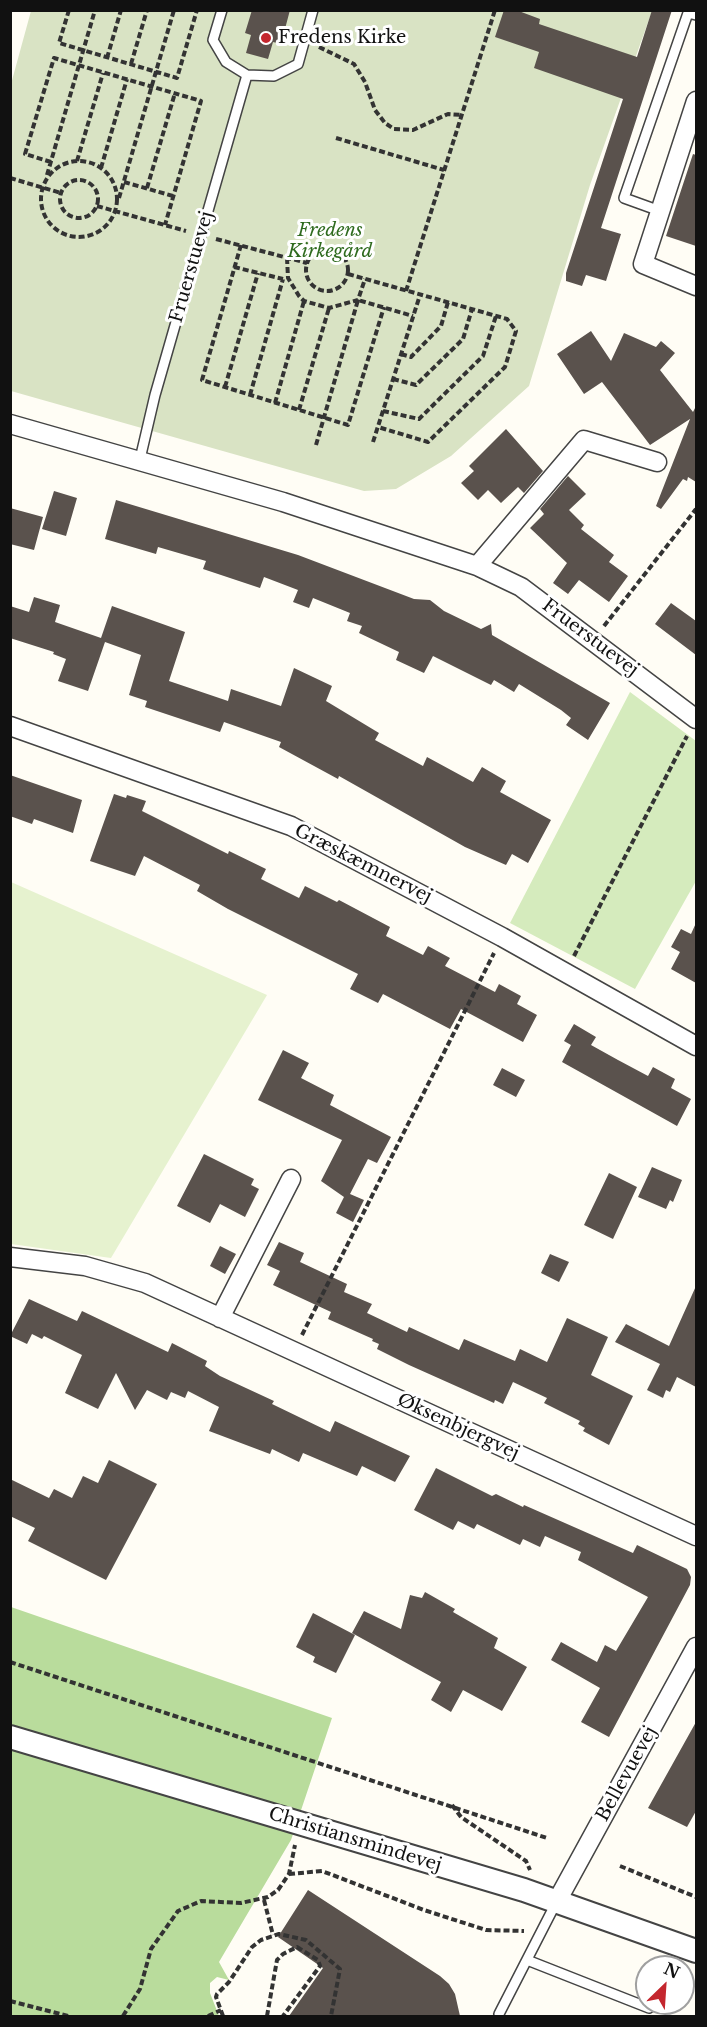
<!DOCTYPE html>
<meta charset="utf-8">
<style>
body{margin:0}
#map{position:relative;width:707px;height:2027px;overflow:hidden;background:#fffdf5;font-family:"Libre Baskerville",serif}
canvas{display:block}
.frame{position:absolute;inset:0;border:12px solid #111;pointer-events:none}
.north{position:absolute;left:635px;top:1955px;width:60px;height:60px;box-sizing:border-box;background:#fff;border:2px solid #a0a0a0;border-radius:50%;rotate:25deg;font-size:16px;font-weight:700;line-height:24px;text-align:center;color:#111}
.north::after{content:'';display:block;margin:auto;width:21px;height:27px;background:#c4262e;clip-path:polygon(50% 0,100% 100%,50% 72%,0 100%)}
</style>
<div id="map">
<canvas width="707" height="2027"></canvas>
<div class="frame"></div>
<div class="north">N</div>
</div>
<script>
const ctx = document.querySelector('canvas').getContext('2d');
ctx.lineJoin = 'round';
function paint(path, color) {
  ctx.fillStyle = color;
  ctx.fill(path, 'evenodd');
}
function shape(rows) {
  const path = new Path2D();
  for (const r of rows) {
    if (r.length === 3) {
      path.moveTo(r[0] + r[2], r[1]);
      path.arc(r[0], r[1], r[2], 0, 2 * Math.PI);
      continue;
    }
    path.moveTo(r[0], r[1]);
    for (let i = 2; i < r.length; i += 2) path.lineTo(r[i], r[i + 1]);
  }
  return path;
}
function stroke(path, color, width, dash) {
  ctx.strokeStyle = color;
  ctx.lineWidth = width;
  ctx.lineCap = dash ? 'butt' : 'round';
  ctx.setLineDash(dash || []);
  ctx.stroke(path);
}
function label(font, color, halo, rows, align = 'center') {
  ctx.font = font + ' "Libre Baskerville",serif';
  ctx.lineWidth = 6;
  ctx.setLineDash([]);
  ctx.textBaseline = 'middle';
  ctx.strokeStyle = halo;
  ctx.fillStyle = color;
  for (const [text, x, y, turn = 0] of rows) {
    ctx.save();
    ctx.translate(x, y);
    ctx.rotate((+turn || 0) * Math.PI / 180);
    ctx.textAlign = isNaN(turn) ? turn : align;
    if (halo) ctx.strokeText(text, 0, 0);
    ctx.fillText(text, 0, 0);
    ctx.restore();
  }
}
paint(shape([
 [630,692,696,741,696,881,635,989,510,923]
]), '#d5ebbd');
paint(shape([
 [11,1607,332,1718,291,1840,219,1962,229,1980,217,1977,210,1983,210,1993,219,2016,11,2016]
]), '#b9dc9c');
paint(shape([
 [31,11,652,11,590,185,529,386,451,456,396,489,364,491,11,391,11,84]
]), '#d9e3c4');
paint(shape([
 [11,882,267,995,111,1258,11,1244]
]), '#e6f2cf');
paint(shape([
 [252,10,290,10,281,44,273,42,268,59,246,53,251,35,245,33],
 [504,10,516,10,540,19,539,24,637,57,652,10,672,10,601,228,621,234,606,281,586,275,582,286,566,281,566,273,623,99,534,68,539,52,495,37],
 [693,154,696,155,696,246,666,236],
 [591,331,611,361,624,333,656,347,661,341,675,353,660,370,693,412,696,406,696,482,688,477,687,481,683,479,661,509,656,506,690,419,650,445,602,382,584,394,557,354],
 [506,429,543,471,524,493,518,487,501,503,488,490,478,500,461,483,474,471,469,466],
 [568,476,586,494,569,510,584,525,581,529,614,555,609,562,628,576,609,602,579,580,568,594,553,583,567,563,530,528,544,514,540,509],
 [54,491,77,498,66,536,42,529],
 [116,500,298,555,414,599,430,600,444,611,481,629,491,624,492,635,610,703,588,740,566,725,571,718,561,710,519,684,514,692,494,680,491,685,433,656,424,673,396,660,399,652,359,633,362,626,347,621,350,613,313,598,309,608,293,602,298,590,264,577,260,588,203,569,206,561,158,547,156,554,105,539],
 [10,508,43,517,34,550,10,544],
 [34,597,60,605,55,622,101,638,112,606,185,632,169,681,228,701,231,689,281,706,294,668,332,686,326,701,379,733,375,740,423,766,427,757,473,782,482,767,506,781,500,792,551,820,528,863,512,854,506,865,465,847,339,776,338,779,279,747,281,742,224,722,220,732,145,707,147,701,129,695,141,655,105,642,88,691,58,681,66,659,53,654,54,652,10,638,10,606,29,612],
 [671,603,696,621,696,655,655,624],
 [10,775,82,800,73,833,34,819,32,824,10,816],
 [114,794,126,798,127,795,146,801,142,811,228,854,229,851,266,869,261,879,299,898,305,886,337,902,339,900,390,927,386,936,423,955,428,946,450,958,445,966,495,992,499,984,521,996,517,1004,537,1015,523,1042,461,1009,450,1029,383,994,378,1003,350,989,358,974,228,909,197,891,200,885,144,856,135,876,90,861],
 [696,923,696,983,671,969,680,952,671,947,681,929,691,934],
 [574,1024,596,1037,591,1045,618,1060,648,1076,653,1067,675,1079,671,1088,691,1099,677,1126,562,1062,571,1045,564,1041],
 [283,1050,309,1063,301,1078,334,1095,330,1105,391,1137,377,1163,368,1159,350,1194,364,1200,353,1222,336,1213,344,1197,321,1181,342,1140,258,1100],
 [502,1068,525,1080,516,1097,493,1085],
 [204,1154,254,1179,251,1185,259,1189,245,1217,220,1204,210,1223,177,1206],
 [652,1167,682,1180,673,1202,670,1200,666,1209,638,1197],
 [609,1173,637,1187,613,1239,584,1225],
 [279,1242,304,1253,300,1262,347,1284,344,1292,372,1304,367,1313,407,1332,409,1327,459,1350,464,1339,515,1361,520,1349,547,1362,567,1318,608,1337,591,1375,633,1396,609,1445,583,1431,585,1428,578,1424,580,1421,544,1403,547,1398,513,1382,503,1404,495,1400,494,1403,409,1365,377,1349,379,1344,372,1341,373,1339,328,1319,331,1312,273,1285,280,1271,267,1265],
 [220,1246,236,1254,225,1274,210,1266],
 [550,1254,569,1262,559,1282,541,1273],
 [696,1286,696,1387,677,1377,670,1392,666,1390,663,1398,647,1390,660,1364,615,1342,626,1324,669,1346],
 [29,1299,77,1321,82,1311,168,1352,172,1343,207,1361,205,1366,220,1376,274,1401,272,1404,330,1432,335,1421,410,1456,395,1482,362,1466,357,1476,303,1453,299,1462,272,1449,270,1454,209,1431,219,1407,188,1391,185,1398,171,1392,167,1400,147,1390,135,1410,116,1373,98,1409,65,1393,82,1355,44,1336,42,1339,32,1334,27,1344,10,1336],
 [109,1460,157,1484,106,1580,28,1541,35,1528,10,1516,10,1479,49,1498,54,1489,72,1498,83,1476,98,1483],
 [436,1468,492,1496,496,1494,523,1507,524,1505,633,1553,637,1545,687,1569,691,1577,690,1585,609,1737,581,1722,600,1688,551,1660,561,1642,597,1662,605,1645,616,1651,648,1597,578,1560,581,1552,545,1536,540,1547,523,1539,520,1545,477,1524,474,1529,458,1521,453,1530,414,1510],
 [425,1592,455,1609,453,1612,498,1638,494,1648,527,1667,502,1711,463,1690,451,1712,431,1700,441,1682,352,1633,364,1611,401,1629,410,1595,422,1598],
 [313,1613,355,1635,336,1673,313,1662,315,1657,296,1647],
 [696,1722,696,1811,687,1827,648,1808],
 [308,1890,440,1976,449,1984,455,1994,460,2016,289,2016,323,1968,278,1937]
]), '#5a524d');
const service = shape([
 [222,10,213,40,226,62,247,75,274,76,298,64,313,10],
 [660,211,624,198,688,13,696,15],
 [140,459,155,395,247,75],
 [527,1960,649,2008],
 [499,2014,557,1901]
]);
const minor = shape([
 [696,101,643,264,696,286],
 [10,424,283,502,477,566,521,587,696,719],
 [477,566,584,440,657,462],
 [10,726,291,826,502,937,696,1046],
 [10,1257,85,1266,145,1283,696,1536],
 [220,1318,291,1179],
 [557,1901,696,1647]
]);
const tertiary = shape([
 [10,1737,524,1890,696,1951]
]);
stroke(service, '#444', 12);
stroke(minor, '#444', 21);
stroke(tertiary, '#444', 26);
stroke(shape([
 [69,10,59,43,177,78,197,10],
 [319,47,354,64,365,82,375,110,385,123,394,129,413,130,448,114,462,115],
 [107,58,121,10],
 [131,64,147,10],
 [336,138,444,170],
 [77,161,103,73],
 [79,199,38],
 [51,162,25,154,54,58,201,101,165,225],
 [101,168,127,79],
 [47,175,95,10],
 [10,178,61,193],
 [79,199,19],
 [124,182,173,196],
 [147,188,175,93],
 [119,198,174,10],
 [97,206,186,231],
 [216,239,307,263],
 [241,245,202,380,348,425,384,307],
 [327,270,21],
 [287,258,288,278,299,296,304,301,329,308,358,300,365,279],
 [234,267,283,279],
 [348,274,507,319,516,331,505,367,428,442,378,427],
 [406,291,495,10],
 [401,354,411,357,441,326,448,302],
 [393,379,416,385,463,339,472,309],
 [225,387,258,273],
 [250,395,283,279],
 [275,403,304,301],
 [299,410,329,308],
 [383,411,419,419,483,356,496,316],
 [373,442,420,295],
 [316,445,358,300,413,316],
 [604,626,696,509],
 [574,956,687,736],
 [302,1335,494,953],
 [10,1662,547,1838],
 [452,1805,461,1817,526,1861,530,1870],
 [620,1866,696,1897],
 [289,1874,322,1871,424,1910,486,1930,524,1931],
 [264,1900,273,1935],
 [10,2001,68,2016],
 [123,2016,140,1989,151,1949,178,1911,201,1901,241,1903,268,1897,278,1890,289,1874,295,1845],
 [208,2016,221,2010],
 [223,2016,216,1997,217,1994,229,1982,252,1947,261,1940,279,1934,306,1940,340,1969,331,2016],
 [267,2016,277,1960,283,1954,297,1947,318,1960,320,1966,283,2016]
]), '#333', 4, [6, 3]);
stroke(service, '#fff', 9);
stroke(minor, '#fff', 18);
stroke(tertiary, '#fff', 22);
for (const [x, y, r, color] of [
 [266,38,6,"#c4262e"]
]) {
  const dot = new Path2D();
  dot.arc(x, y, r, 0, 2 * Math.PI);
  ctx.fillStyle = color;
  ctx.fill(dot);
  stroke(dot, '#fff', 2);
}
label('18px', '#111', '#fff', [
 ["Fredens Kirke",278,38]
], 'left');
label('italic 18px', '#2f6b1f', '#fff', [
 ["Fredens",330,231],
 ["Kirkegård",330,252]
]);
label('18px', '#111', '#fff', [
 ["Fruerstuevej",192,267,-74],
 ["Fruerstuevej",590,638,37],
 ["Græskæmnervej",363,864,27],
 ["Øksenbjergvej",458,1427,25],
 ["Bellevuevej",627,1774,-61],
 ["Christiansmindevej",355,1840,17]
]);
</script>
